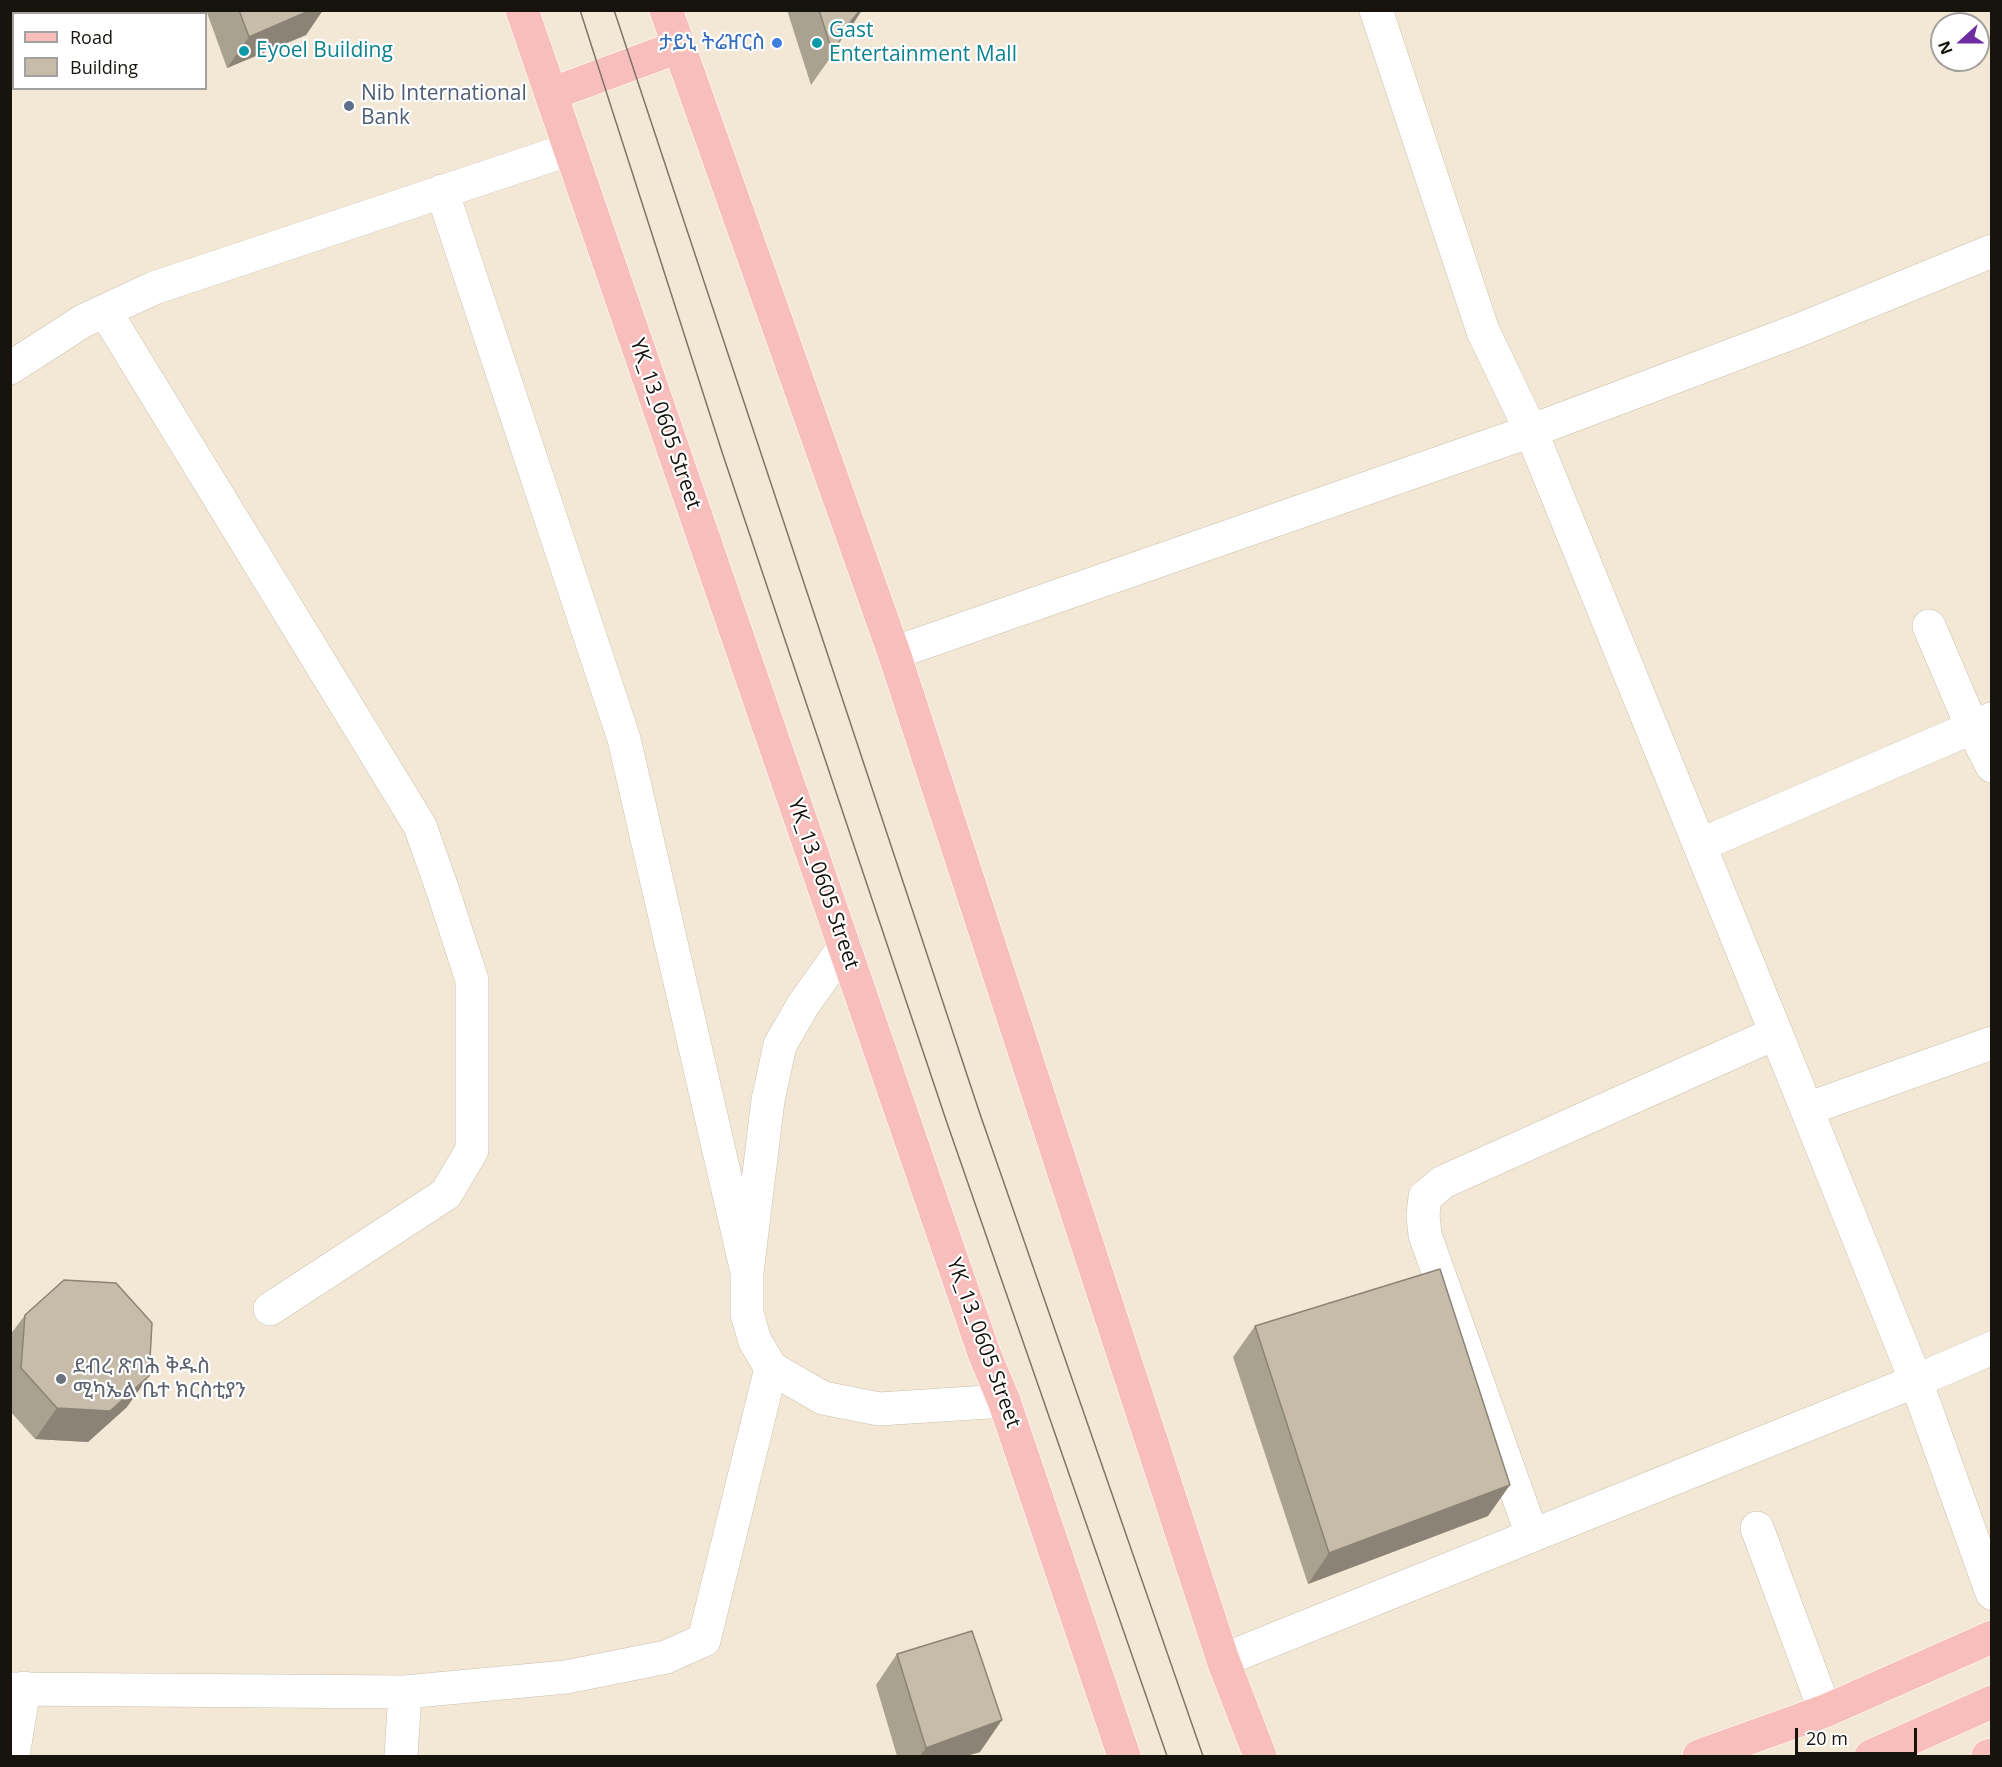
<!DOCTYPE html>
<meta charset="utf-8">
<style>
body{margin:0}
#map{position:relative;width:2002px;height:1767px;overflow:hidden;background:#f2e8d5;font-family:"Open Sans",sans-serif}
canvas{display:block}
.frame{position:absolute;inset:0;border:12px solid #17140d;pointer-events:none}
.legend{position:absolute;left:12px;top:12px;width:195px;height:78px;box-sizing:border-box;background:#fff;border:2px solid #a2a19e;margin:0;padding:8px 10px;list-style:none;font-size:18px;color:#17140d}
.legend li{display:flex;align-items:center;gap:12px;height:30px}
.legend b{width:30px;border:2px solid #a2a19e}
.north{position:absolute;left:1930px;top:12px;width:60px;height:60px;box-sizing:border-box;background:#fff;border:2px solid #a2a19e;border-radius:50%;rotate:249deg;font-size:16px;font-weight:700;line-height:24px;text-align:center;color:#17140d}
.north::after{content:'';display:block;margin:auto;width:21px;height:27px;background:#702da2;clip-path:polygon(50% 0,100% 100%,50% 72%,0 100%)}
.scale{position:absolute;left:1795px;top:1728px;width:122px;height:27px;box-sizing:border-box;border:3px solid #17140d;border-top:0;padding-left:8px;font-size:18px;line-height:21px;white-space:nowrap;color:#17140d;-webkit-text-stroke:4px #fff;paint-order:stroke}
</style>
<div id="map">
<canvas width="2002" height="1767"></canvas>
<div class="frame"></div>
<ul class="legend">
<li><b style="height:8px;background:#f7bebc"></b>Road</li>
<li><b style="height:16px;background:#c6bca9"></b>Building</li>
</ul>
<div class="north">N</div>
<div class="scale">20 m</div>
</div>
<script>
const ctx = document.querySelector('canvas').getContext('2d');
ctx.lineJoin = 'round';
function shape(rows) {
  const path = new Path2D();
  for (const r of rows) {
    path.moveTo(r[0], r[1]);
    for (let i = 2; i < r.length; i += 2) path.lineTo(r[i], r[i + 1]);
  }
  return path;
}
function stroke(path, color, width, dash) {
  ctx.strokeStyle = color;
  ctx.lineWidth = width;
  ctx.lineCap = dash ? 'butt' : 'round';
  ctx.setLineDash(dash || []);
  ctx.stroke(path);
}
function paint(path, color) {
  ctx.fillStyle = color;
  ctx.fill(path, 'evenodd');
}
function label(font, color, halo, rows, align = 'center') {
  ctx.font = font + ' "Open Sans","Noto Sans Ethiopic",sans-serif';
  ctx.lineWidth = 4.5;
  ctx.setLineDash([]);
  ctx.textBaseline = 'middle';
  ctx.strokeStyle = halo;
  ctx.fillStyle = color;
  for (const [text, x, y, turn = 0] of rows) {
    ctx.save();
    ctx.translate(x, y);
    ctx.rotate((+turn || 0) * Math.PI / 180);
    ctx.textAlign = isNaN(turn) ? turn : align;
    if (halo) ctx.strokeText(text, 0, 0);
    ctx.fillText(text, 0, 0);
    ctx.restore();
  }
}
const minor = shape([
 [1376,10,1483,331,1531,431,1776,1033,1916,1381,1992,1593],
 [442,191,624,739,747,1272],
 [105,311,420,826,443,891,472,980,472,1150,446,1194,270,1309],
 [10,368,83,321,154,288,570,149],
 [1929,626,1972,727,1992,766],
 [894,653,1531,431,1799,330,1992,251],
 [1700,845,1992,719],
 [845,946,803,1005,780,1045,768,1100,747,1272,747,1314,755,1341,771,1368,823,1398,879,1409,1004,1401],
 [1807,1109,1992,1043],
 [1757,1528,1825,1711],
 [1532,1535,1425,1235,1423,1215,1425,1197,1443,1182,1776,1033],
 [1223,1660,1916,1381,1992,1348],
 [10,1689,405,1692,566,1677,666,1657,704,1640,771,1368],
 [13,1756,24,1688],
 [401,1756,405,1692]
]);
const major = shape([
 [522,10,984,1353,1004,1401,1124,1756],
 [666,10,894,653,1223,1660,1260,1756],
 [551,94,678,47],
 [1699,1756,1825,1711,1992,1637],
 [1871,1756,1992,1702],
 [1988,1756,1992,1755]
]);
stroke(minor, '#cac1ae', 34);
stroke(major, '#fff', 34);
stroke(minor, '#fff', 33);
stroke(major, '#f7bebc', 33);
stroke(shape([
 [580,10,722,452,946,1120,1167,1756],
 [614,10,980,1114,1203,1756]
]), '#7c7669', 1.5);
paint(shape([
 [206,10,323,10,306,35,227,68],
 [787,10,862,10,849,30,839,41,833,54,811,85],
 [25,1315,127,1407,88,1442,35,1439,10,1411,10,1335],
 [1255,1326,1488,1516,1308,1584,1233,1357],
 [897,1654,980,1752,966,1756,897,1756,876,1685]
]), '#aaa291');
paint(shape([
 [311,10,323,10,306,35,227,68,249,37],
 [860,10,862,10,849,30,831,50,848,25],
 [149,1376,127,1407,88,1442,35,1439,57,1408],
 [1510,1485,1488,1516,1308,1584,1329,1553],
 [1002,1720,980,1752,966,1756,920,1756,926,1748]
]), '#8b8476');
const building = shape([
 [239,10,311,10,249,37,239,10],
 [819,10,860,10,848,25,833,54,819,10],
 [1440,1269,1510,1485,1329,1553,1255,1326,1440,1269],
 [64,1280,116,1283,152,1323,149,1376,110,1411,57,1408,21,1368,25,1315,64,1280],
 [972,1631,1002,1720,926,1748,897,1654,972,1631]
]);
paint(building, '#c6bca9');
stroke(building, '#8b8476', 1.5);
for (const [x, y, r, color] of [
 [777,43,6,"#3f7fe0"],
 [817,43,6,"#0f9aa8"],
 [244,51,6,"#0f9aa8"],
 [349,106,6,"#5c6f8a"],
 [61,1379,6,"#6b7280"]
]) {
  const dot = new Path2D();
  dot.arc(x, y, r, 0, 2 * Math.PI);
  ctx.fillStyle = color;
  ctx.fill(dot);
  stroke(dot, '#fff', 2);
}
label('21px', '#0d838f', '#fff', [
 ["Gast",829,31],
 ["Entertainment Mall",829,55],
 ["Eyoel Building",256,51]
], 'left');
label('21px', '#366cbe', '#fff', [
 ["ታይኒ ትሬዠርስ",765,43]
], 'right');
label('21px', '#4e5e75', '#fff', [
 ["Nib International",361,94],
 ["Bank",361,118]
], 'left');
label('21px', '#17140d', '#fff', [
 ["YK_13_0605 Street",665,424,71],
 ["YK_13_0605 Street",823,884,71],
 ["YK_13_0605 Street",983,1343,70]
]);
label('21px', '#5b616d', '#fff', [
 ["ደብረ ጽባሕ ቅዱስ",73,1367],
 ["ሚካኤል ቤተ ክርስቲያን",73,1391]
], 'left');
</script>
